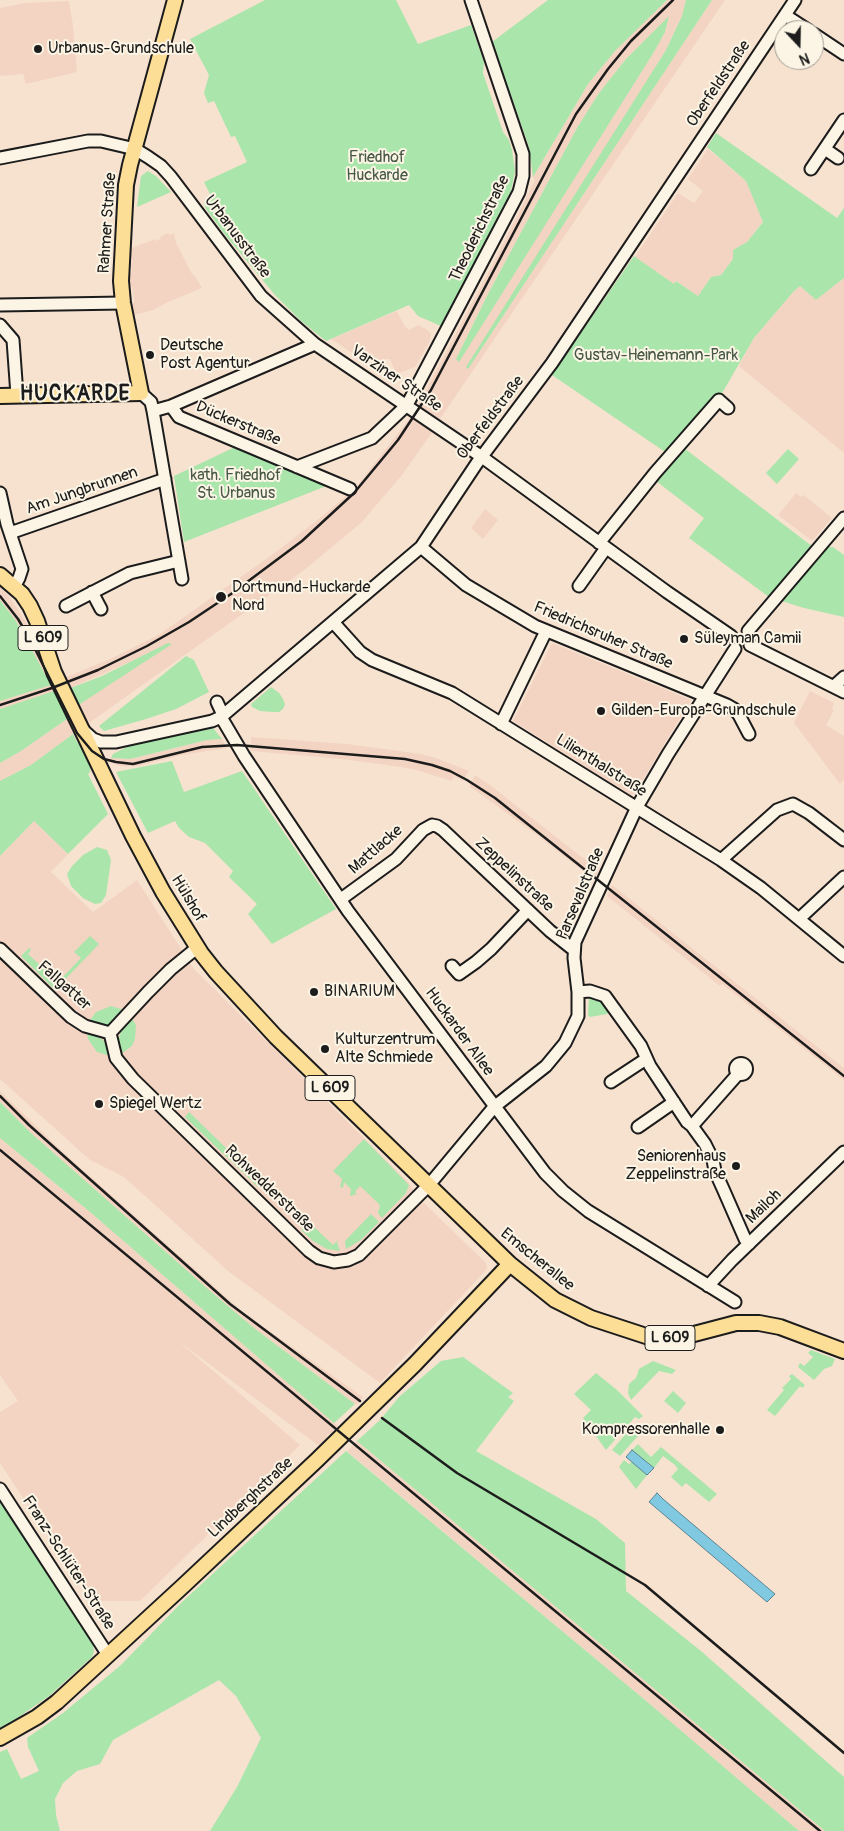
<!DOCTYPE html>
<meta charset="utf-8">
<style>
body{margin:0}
#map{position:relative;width:844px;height:1831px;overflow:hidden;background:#f7e2d0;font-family:Pangolin,sans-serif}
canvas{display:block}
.north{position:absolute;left:774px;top:20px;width:50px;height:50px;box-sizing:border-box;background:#fcf5e5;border:1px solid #a29e95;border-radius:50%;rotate:159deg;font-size:14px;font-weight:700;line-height:20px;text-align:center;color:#1c1c1c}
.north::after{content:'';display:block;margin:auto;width:18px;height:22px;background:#1c1c1c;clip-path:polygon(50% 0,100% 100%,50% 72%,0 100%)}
</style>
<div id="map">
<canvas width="844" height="1831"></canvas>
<div class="north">N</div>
</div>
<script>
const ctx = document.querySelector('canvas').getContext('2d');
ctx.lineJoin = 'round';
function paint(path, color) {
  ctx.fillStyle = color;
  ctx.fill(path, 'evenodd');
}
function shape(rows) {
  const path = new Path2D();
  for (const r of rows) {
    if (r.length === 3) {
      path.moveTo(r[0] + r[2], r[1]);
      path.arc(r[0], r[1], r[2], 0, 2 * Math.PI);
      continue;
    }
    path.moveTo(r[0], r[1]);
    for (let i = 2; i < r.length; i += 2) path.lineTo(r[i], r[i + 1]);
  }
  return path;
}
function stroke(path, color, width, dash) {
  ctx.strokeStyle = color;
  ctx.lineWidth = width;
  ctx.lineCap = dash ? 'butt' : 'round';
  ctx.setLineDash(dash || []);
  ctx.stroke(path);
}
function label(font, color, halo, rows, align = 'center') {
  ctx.font = font + ' Pangolin,sans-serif';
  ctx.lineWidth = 4;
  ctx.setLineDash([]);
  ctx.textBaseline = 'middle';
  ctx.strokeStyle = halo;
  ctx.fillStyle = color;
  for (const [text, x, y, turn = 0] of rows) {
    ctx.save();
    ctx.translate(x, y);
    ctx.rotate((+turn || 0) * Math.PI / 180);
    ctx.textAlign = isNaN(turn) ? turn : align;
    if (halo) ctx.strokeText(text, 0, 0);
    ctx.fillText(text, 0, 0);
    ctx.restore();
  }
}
paint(shape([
 [667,0,686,0,682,16,666,50,468,369,712,0,725,0,440,419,418,405,497,256,535,180,533,177,588,84,615,51],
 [669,17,665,32,654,52,492,307,456,359,488,294,577,128,599,93,626,59],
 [69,1,73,26,77,72,26,84,23,74,0,76,0,8,25,3],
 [708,149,746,181,763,221,747,242,733,250,733,259,721,275,711,277,698,296,677,281,674,284,635,257,678,193,694,203,703,191,688,179],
 [168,233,170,235,174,233,176,243,192,274,195,276,202,288,168,302,153,310,130,316,128,304,134,303,134,299,132,286,127,287,126,275,132,273,131,263,133,262,129,249,155,239,156,241,161,239,160,237],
 [844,278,844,453,739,366,754,338,794,291,800,286,816,300],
 [397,311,404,325,409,330,418,325,426,329,431,334,430,341,415,367,399,373,395,371,390,359,386,359,384,360,389,370,385,375,331,339],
 [411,417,433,431,402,475,361,523,303,571,89,723,77,706,171,644,68,689,64,678,110,659,160,634,276,552,325,514,356,487],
 [796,493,801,497,804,495,832,518,812,541,778,515],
 [485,509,498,520,483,539,471,528],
 [0,587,10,598,35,636,83,744,67,719,73,734,31,765,0,781,0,763,21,751,67,719,54,692,0,709,0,701,50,685,16,621,0,600],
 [552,643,691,700,635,793,631,795,513,721],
 [810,691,834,703,832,708,834,710,826,725,844,736,844,780,840,784,794,723],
 [251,737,347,744,421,754,436,758,469,771,463,781,454,776,452,781,413,769,387,765,341,759,251,751],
 [222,739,227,748,182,755,138,766,120,766,109,762,111,758,130,759,207,740],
 [475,775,490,785,579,855,599,868,595,880,537,835,469,786],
 [34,821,68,854,51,872,93,912,137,880,194,969,408,1182,415,1193,428,1207,486,1263,487,1269,380,1383,228,1271,124,1177,90,1160,0,1079,0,856],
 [612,885,844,1068,844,1080,722,984,720,986,607,896],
 [0,1091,66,1155,244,1313,363,1397,358,1404,355,1404,254,1328,209,1290,31,1133,0,1102],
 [0,1138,90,1212,338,1426,330,1435,328,1434,326,1436,327,1437,319,1446,177,1340,300,1445,140,1601,91,1601,0,1463,0,1412,18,1401,0,1375],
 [357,1441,710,1734,825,1831,799,1831,651,1705,347,1451]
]), '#f3d4c2');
paint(shape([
 [265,0,396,0,418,44,471,25,484,62,483,73,503,132,509,140,512,150,515,171,511,191,481,249,482,253,473,269,470,270,452,304,453,307,443,327,418,316,409,305,326,341,301,321,275,295,226,236,206,209,204,203,211,196,204,182,247,162,235,136,231,137,214,101,208,103,204,93,209,75,190,39],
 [548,0,667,0,615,51,588,84,533,177,529,147,492,42],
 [686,0,712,0,468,369,466,367,666,50,682,16],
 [669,16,665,32,654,52,459,362,456,359,488,294,577,128,599,93,626,59],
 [716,133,837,218,844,208,844,278,816,300,800,286,794,291,754,338,721,395,668,454,552,375,634,256,674,284,676,281,698,296,711,277,721,275,733,259,733,250,747,242,763,222,746,181,707,147],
 [148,171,156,176,171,192,137,207,141,176],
 [237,446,329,485,184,542,174,476],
 [684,448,813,547,833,547,844,555,844,617,804,608,769,597,689,538,704,518,656,481],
 [788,449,799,459,777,484,766,473],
 [0,600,16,621,51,685,0,701],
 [168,643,172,644,77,706,68,689,102,676],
 [186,656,194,660,209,692,176,709,146,719,104,731,99,726],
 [271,687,279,693,283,699,285,704,283,709,279,712,273,712,260,711,252,707,251,704],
 [54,691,67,719,21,751,0,763,0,709],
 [205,727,213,728,222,739,207,740,130,759,111,758,113,754,127,747,127,745],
 [73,734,77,742,87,751,91,763,90,772,88,774,108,814,68,854,34,821,0,856,0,781,31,765],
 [172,761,184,792,242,771,336,909,272,944,248,914,257,904,229,877,233,871,205,843,189,837,179,828,175,821,148,833,116,772],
 [97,847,107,850,111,860,106,895,101,903,95,904,83,898,71,886,67,874,72,866,83,855],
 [90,936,99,944,55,990,21,956,29,948,31,950,28,954,58,982,81,958,74,952],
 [594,995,601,998,612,1009,607,1014,590,1017,588,1015,589,997],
 [111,1006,124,1010,108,1025,102,1026,88,1023,96,1012],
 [130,1015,136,1025,135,1039,132,1046,121,1054,118,1047,119,1038,122,1028],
 [87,1032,102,1039,106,1044,110,1056,97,1052,88,1039],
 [0,1102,31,1133,209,1290,254,1328,355,1404,334,1423,90,1212,0,1138],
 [189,1112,262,1183,258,1187,185,1117],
 [364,1139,409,1185,406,1193,382,1218,378,1213,380,1205,360,1186,355,1192,357,1194,350,1196,351,1189,344,1182,343,1188,340,1187,342,1179,333,1171],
 [371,1214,379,1222,361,1240,346,1249,345,1241],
 [309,1222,333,1245,338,1240,337,1243,340,1251,327,1249,313,1241,301,1230],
 [811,1350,835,1359,832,1366,824,1369,814,1380,798,1367,800,1363,804,1366,813,1357,808,1353],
 [463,1357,513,1393,508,1397,514,1401,476,1451,596,1519,625,1543,626,1591,701,1651,844,1777,844,1831,825,1831,357,1441,380,1420,399,1397,441,1361],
 [653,1361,676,1370,672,1374,659,1371,631,1400,628,1393,629,1384,636,1378,639,1369],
 [596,1373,617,1390,643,1416,639,1419,635,1417,606,1450,583,1418,591,1410,574,1394],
 [792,1374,805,1385,802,1388,800,1386,775,1416,767,1410,784,1390,782,1388,791,1379,789,1376],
 [673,1391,686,1403,678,1413,664,1401],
 [629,1430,638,1436,620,1456,612,1450],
 [638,1444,651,1457,661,1447,717,1494,709,1502,686,1483,682,1487,671,1477,678,1469,675,1465,663,1456,654,1468,632,1450],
 [346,1451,651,1705,799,1831,210,1831,237,1787,261,1738,236,1696,219,1680,113,1740,100,1764,77,1771,63,1783,55,1799,56,1815,60,1831,0,1831,0,1752,7,1749,21,1779,39,1771,28,1747,27,1738,63,1713,121,1665,181,1603],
 [624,1460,629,1464,632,1462,647,1475,636,1489,619,1467],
 [0,1501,79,1622,93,1645,94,1652,92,1657,49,1696,0,1730]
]), '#aae5ab');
const water = shape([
 [632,1450,654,1468,647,1475,626,1457,632,1450],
 [657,1493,663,1499,775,1594,767,1602,649,1502,657,1493]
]);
paint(water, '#80c9e1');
stroke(water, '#588492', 1);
const minor = shape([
 [785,15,808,30],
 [814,34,844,54],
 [825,149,838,158],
 [0,158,88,141,101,141,135,149,148,157,161,166,171,177,261,296,315,344,482,457,667,592,731,636],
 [811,169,844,120],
 [0,305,123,303],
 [0,325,13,340,17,395],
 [141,393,151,402,153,411,182,579],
 [171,406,179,417,350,489],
 [153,411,171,406,315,344],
 [297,467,372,438,407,405,519,192,523,176,523,154,471,0],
 [0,493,7,524,22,569,19,578,14,587],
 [10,533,165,479],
 [599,543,655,473,719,400,728,408],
 [421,547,466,585,535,626,727,705,734,709,739,715,749,734],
 [579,586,606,548],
 [92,592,101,609],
 [66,606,130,573,179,561],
 [333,622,360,652,372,660,452,693,721,860,761,888,844,956],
 [748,631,844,518],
 [750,645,844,692],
 [834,686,844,677],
 [217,702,223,715],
 [221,717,244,756,348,911,545,1173,563,1191,588,1211,735,1302],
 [501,724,546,631],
 [82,729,93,739,101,742,116,742,212,721,221,717,421,547,477,463,552,363,795,0],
 [721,860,777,810,793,804,809,813,844,840],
 [341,899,396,859,423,830,432,825,437,826,443,830,550,931,574,950],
 [800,918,844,877],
 [0,949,71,1017,85,1026,110,1033],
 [452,966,459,974,476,962,491,949,528,910],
 [578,992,590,991,605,996,641,1046,650,1066,687,1122,692,1126,705,1144,713,1160,715,1171,724,1191,745,1239,749,1244],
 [110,1033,116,1058,133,1079,309,1251,319,1258,334,1262,348,1260,359,1255,429,1185,494,1107,546,1066,565,1043,578,1016,578,992,574,958,575,942,637,807,668,754,735,649],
 [110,1033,148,992,171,969,198,947],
 [741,1069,5.5],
 [611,1082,646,1059],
 [692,1126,738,1074],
 [638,1127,674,1102],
 [708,1286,732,1260,844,1152],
 [0,1489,108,1655]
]);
const major = shape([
 [0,396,141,393,123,303,121,281,126,185,130,165,175,0],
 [0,575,22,594,30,606,37,621,54,672,133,836,163,892,201,953,216,972,276,1037,510,1264,555,1300,591,1318,649,1337,669,1338,694,1334,736,1323,759,1323,780,1327,844,1351],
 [0,1738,37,1717,57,1702,183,1586,317,1460,415,1364,510,1264]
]);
stroke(minor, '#1c1c1c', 15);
stroke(major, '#1c1c1c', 18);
stroke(minor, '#fcf5e5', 11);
stroke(major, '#fdde96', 14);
stroke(shape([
 [0,596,18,619,31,641,77,733,92,751,104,759,116,762,133,764,202,747,237,745,405,759,432,765,450,771,467,780,495,798,844,1076],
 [0,705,52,688,98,670,147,646,189,622,231,594,302,541,354,493,398,440,431,390,576,114,608,69,631,41,673,0],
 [0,1096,29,1125,230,1304,360,1401],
 [0,1150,820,1831],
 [382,1418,457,1473,645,1585,844,1753]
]), '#1c1c1c', 2.5);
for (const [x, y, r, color] of [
 [38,49,5,"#1c1c1c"],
 [150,355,5,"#1c1c1c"],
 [221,597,6,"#1c1c1c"],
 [684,639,5,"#1c1c1c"],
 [601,711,5,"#1c1c1c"],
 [314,992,5,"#1c1c1c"],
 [325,1049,5,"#1c1c1c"],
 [99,1104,5,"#1c1c1c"],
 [736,1166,5,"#1c1c1c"],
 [720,1430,5,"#1c1c1c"]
]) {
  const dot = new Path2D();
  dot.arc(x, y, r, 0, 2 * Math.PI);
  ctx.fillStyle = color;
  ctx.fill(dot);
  stroke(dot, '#fcf5e5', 2);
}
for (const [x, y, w] of [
 [43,638,50],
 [330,1088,50],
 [670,1338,50]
]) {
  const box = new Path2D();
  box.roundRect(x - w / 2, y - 12.5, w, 25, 4);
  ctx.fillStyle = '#fcf5e5';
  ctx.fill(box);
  stroke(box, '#1c1c1c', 1);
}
label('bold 15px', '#1c1c1c', null, [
 ["L 609",43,638],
 ["L 609",330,1088],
 ["L 609",670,1338]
]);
label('16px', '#1c1c1c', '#fcf5e5', [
 ["Urbanus-Grundschule",48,49],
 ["Deutsche",160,346],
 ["Post Agentur",160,364],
 ["Dortmund-Huckarde",232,588],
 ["Nord",232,606],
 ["Süleyman Camii",694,639],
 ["Gilden-Europa-Grundschule",611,711],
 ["BINARIUM",324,992],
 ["Kulturzentrum",335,1040],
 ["Alte Schmiede",335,1058],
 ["Spiegel Wertz",109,1104],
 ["Seniorenhaus",726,1157,"right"],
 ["Zeppelinstraße",726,1175,"right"],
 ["Kompressorenhalle",710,1430,"right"]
], 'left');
label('16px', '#1c1c1c', '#fcf5e5', [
 ["Oberfeldstraße",719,84,-56],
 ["Rahmer Straße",108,223,-86],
 ["Theoderichstraße",480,229,-64],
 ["Urbanusstraße",237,237,53],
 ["Varziner Straße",396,379,34],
 ["Oberfeldstraße",491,418,-53],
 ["Dückerstraße",238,424,23],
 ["Am Jungbrunnen",82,491,-19],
 ["Friedrichsruher Straße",603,636,23],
 ["Lilienthalstraße",601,766,32],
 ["Mattlacke",376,850,-41],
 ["Zeppelinstraße",514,875,43],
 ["Parsevalstraße",581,894,-67],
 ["Hülshof",188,899,59],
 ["Fallgatter",64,986,42],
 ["Huckarder Allee",459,1032,54],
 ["Rohwedderstraße",269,1189,44],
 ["Mailoh",764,1207,-44],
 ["Emscherallee",537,1260,39],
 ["Lindberghstraße",251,1498,-43],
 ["Franz-Schlüter-Straße",68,1563,57]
]);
label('16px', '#475847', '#fcf5e5', [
 ["Friedhof",377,158],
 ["Huckarde",377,176],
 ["Gustav-Heinemann-Park",656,356],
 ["kath. Friedhof",236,476],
 ["St. Urbanus",236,494]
]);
ctx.letterSpacing = '1px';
label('bold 21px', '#1c1c1c', '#fcf5e5', [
 ["HUCKARDE",75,395]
]);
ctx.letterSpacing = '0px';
</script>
